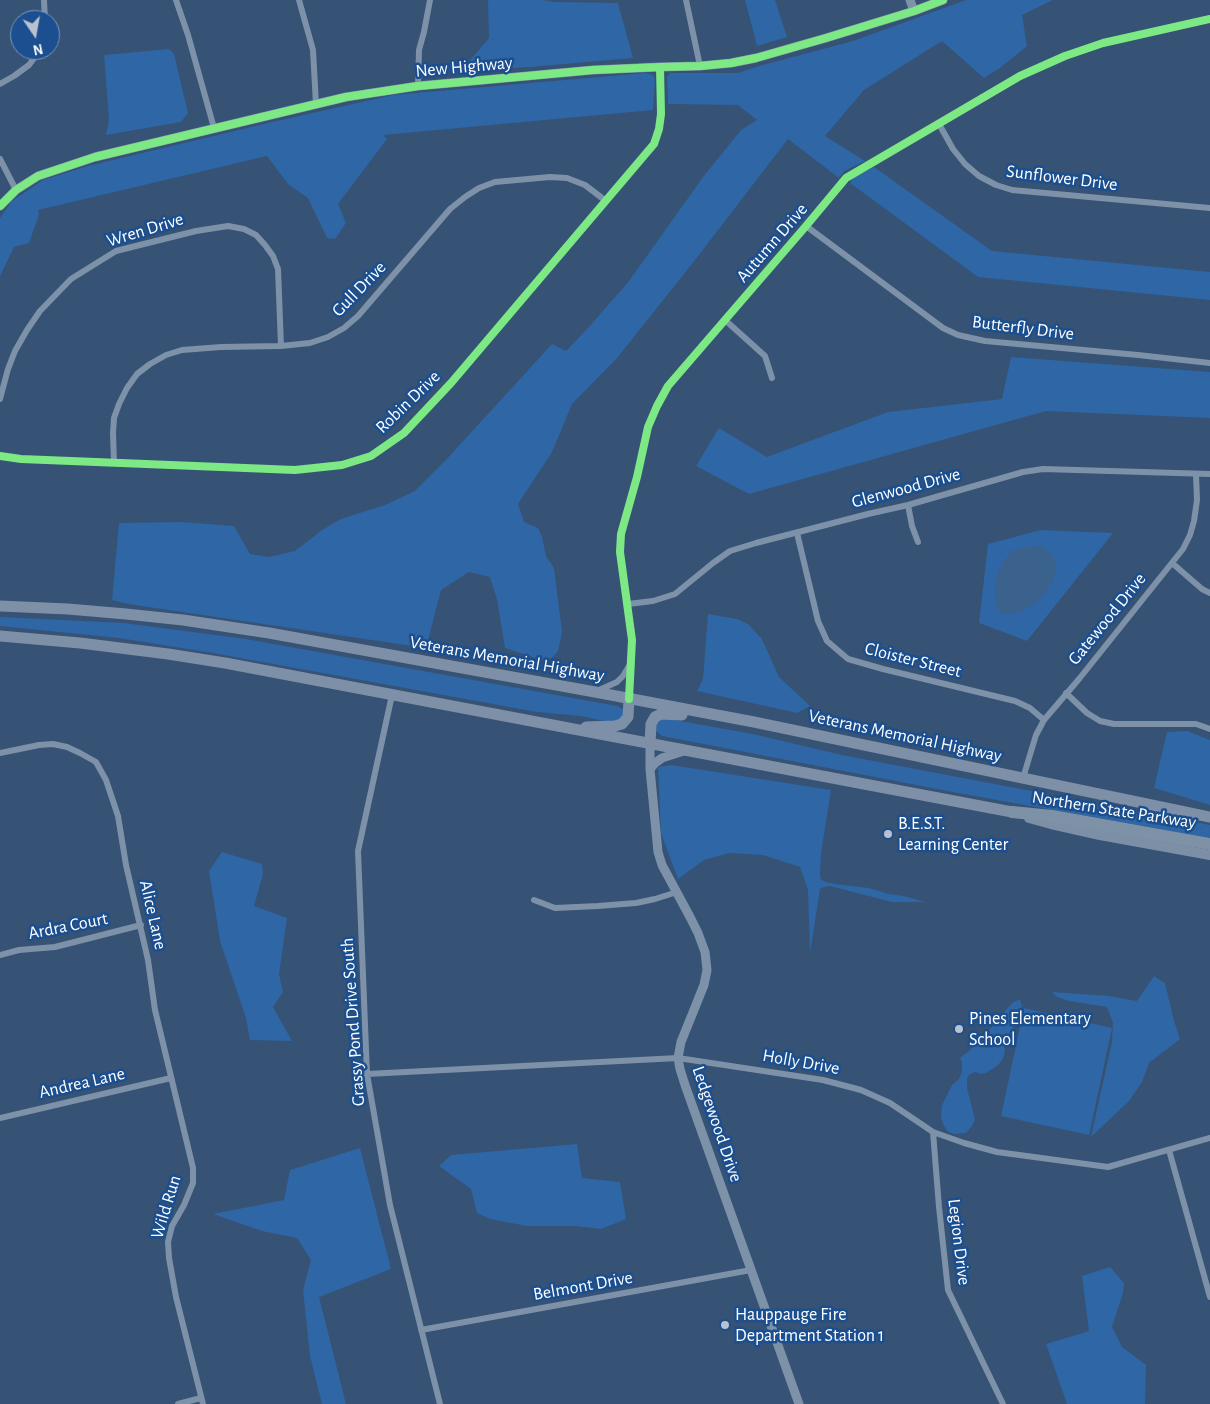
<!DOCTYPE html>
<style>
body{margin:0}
#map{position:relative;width:1210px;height:1404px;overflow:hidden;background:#365274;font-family:"Alegreya Sans",sans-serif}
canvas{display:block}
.north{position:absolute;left:10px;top:10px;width:50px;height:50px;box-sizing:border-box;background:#1b4f8f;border:1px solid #7695bc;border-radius:50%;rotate:168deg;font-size:14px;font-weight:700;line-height:20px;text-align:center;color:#fff}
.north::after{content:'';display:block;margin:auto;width:18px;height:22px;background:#b9c2ce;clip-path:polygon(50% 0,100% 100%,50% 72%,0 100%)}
</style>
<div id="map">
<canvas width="1210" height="1404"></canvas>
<div class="north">N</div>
</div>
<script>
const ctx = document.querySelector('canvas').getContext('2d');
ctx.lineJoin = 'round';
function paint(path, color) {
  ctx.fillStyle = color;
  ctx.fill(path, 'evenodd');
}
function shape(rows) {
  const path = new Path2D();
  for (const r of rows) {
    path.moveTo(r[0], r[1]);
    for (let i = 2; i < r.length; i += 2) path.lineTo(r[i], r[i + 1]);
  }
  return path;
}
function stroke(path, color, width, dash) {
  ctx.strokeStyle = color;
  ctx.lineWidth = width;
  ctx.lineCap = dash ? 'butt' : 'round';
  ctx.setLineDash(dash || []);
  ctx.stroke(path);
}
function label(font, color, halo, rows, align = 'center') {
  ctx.font = font + ' "Alegreya Sans",sans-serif';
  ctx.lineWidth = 5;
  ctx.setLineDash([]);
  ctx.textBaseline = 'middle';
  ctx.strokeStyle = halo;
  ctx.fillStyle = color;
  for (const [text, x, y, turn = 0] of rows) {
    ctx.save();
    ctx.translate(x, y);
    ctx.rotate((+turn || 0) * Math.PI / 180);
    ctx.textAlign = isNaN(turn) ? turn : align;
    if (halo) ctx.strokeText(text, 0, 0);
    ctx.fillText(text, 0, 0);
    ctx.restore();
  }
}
paint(shape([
 [488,0,543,0,554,2,618,3,633,58,530,67,455,71,466,65,489,38],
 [745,0,775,0,787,37,757,46],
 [966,0,1053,0,1022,15,1027,46,1000,68,984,78,942,41,864,90,825,136,865,161,844,171,839,178,788,139,692,264,617,358,572,404,552,452,518,504,524,522,538,528,542,537,546,556,554,568,562,632,558,651,553,657,545,661,505,648,497,599,490,577,469,572,441,590,426,648,128,604,112,600,119,523,182,522,234,526,250,554,269,557,295,551,322,530,341,519,385,505,415,491,444,462,552,344,566,351,588,328,629,281,703,177,741,130,757,120,738,105,668,104,667,77,670,73,738,73,759,66,853,41],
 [169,49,174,54,188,113,181,122,106,135,109,119,104,55],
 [645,73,653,75,655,79,653,110,383,135,387,139,338,204,346,223,335,239,327,238,308,198,288,184,267,156,38,210,39,215,29,243,14,247,0,276,0,218,12,201,43,180,88,166,268,123,393,95],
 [874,167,992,251,1210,272,1210,300,978,277,850,183,853,178],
 [1011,357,1210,372,1210,418,1046,411,749,494,696,466,719,428,767,457,888,412,1002,399],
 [1041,530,1113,533,1027,641,979,623,988,544],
 [708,614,737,619,748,624,762,639,779,677,810,706,797,713,697,691,703,679],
 [0,617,124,623,246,639,617,706,625,710,623,720,608,722,581,716,537,712,213,653,119,638,0,626],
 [664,718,753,734,842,755,1210,825,1210,838,958,793,662,736,655,730,655,722],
 [1187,731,1210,740,1210,805,1154,788,1167,732],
 [671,765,831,790,821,853,820,875,821,879,825,882,835,884,869,888,889,894,904,896,925,902,892,902,830,886,824,887,820,889,810,953,808,890,800,867,763,855,729,853,704,860,678,879,661,833,658,767],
 [222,852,262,864,263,874,254,906,287,918,279,974,283,992,273,1007,292,1041,250,1040,246,1018,220,941,209,871],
 [1154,976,1165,983,1174,1021,1180,1039,1149,1063,1142,1082,1129,1101,1091,1137,1112,1042,1113,1023,1107,1007,1069,1001,1057,997,1052,992,1109,996,1137,1001],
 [1020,999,1022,1006,1016,1023,1004,1042,1005,1050,1003,1059,997,1066,986,1073,981,1074,975,1072,970,1074,967,1078,967,1088,975,1119,972,1126,966,1133,955,1134,948,1132,943,1124,941,1116,942,1105,952,1085,959,1079,962,1072,962,1063,960,1058,969,1051,977,1041,991,1028,1012,1003],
 [1024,1008,1112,1028,1089,1135,1001,1116],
 [577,1144,582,1178,620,1182,626,1219,601,1229,575,1226,527,1226,490,1219,477,1213,471,1189,439,1166,451,1155],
 [360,1148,391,1269,319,1297,346,1404,322,1404,310,1356,303,1290,311,1260,297,1238,262,1231,213,1214,284,1200,290,1170],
 [1110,1267,1124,1283,1123,1293,1112,1327,1122,1347,1146,1365,1145,1404,1067,1404,1046,1344,1089,1331,1082,1276]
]), '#2f66a5');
paint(shape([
 [1042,546,1053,555,1057,570,1051,584,1039,600,1017,614,1001,614,997,608,995,593,996,578,1003,562,1013,550,1029,547]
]), '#3b618d');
stroke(shape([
 [44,0,45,20],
 [176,0,188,35,214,128],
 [299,0,313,50,316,105],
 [686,0,700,66],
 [0,84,14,76,29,65,40,50],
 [418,86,419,50,424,32,430,0],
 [939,124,953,149,965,164,979,176,996,185,1012,190,1210,208],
 [0,159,16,190],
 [806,226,943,328,958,335,985,341,1138,355,1210,363],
 [725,320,765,356,772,378],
 [0,399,8,369,15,351,27,330,40,311,71,279,116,251,196,231,228,226,244,229,256,235,265,245,273,256,278,269,281,346],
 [0,456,21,459,295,470,342,465,371,456,404,433,451,383,654,144,659,129,661,114,660,67],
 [114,463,113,433,114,418,119,404,127,388,137,374,150,364,166,355,182,350,221,347,281,346,310,343,328,337,344,328,358,316,450,209,465,197,479,188,495,182,550,177,567,178,585,185,606,201],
 [908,505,912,526,918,542],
 [797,533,818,621,827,641,848,659,883,669,1015,701,1030,708,1044,720],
 [1172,563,1202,589,1210,593],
 [628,604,653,601,675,594,713,563,730,551,756,543,868,514,908,505,1023,472,1043,469,1210,474],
 [597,691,617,682,623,676,629,666],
 [1066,693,1087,713,1100,721,1114,724,1196,724,1210,729],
 [392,695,358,851,367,1074,390,1205,440,1404],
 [629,699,632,640,620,552,621,534,637,477,648,427,657,406,668,386,806,226,846,178,1020,76,1065,56,1103,43,1210,19],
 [0,753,39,745,53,744,67,747,80,753,96,762,106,780,118,816,126,865,148,960,155,1010,193,1168,193,1183,184,1205,172,1226,168,1242,169,1258,176,1297,203,1404],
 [1023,778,1036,735,1044,720,1079,679,1183,549,1190,535,1194,521,1197,500,1196,474],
 [534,900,555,908,598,906,636,903,655,899,677,892],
 [0,955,19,950,55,947,141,925],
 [367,1074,678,1058,823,1080,861,1090,890,1103,933,1132,964,1143,997,1152,1108,1167,1210,1138],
 [0,1118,171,1078],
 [933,1132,939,1207,948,1290,1003,1404],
 [1169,1150,1210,1297],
 [421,1330,751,1270],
 [178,1404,201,1398]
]), '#7d92a8', 6);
stroke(shape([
 [910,0,914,11],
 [0,206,16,190,38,176,95,157,346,97,418,86,593,70,660,67,700,66,731,63,756,58,826,38,914,11,943,0],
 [650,744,650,769,658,852,662,865,690,917,698,933,705,952,707,970,704,985,681,1042,678,1058,680,1069,685,1085,799,1404],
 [650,769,655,763,662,758,684,751]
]), '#7d92a8', 9);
stroke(shape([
 [1029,818,1051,824,1100,835,1210,855]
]), '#7d8ea7', 10);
stroke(shape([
 [0,606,68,609,126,614,183,620,269,633,595,692,754,722,1210,817],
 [0,636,80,643,168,654,225,663,1012,812],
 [586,727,615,726,622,724,628,717,629,699],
 [650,744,651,724,655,717,661,714,682,715]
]), '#7e90a7', 11);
stroke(shape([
 [1012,812,1052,816,1210,844]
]), '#7e92a7', 12);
stroke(shape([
 [0,206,16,190,38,176,95,157,346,97,418,86,593,70,660,67,700,66,731,63,756,58,826,38,914,11,943,0],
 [0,456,21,459,295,470,342,465,371,456,404,433,451,383,654,144,659,129,661,114,660,67],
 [629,699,632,640,620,552,621,534,637,477,648,427,657,406,668,386,806,226,846,178,1020,76,1065,56,1103,43,1210,19]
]), '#7ce984', 8);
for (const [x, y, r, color] of [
 [888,834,5,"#b9c2ce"],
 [959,1029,5,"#b9c2ce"],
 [725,1325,5,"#b9c2ce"]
]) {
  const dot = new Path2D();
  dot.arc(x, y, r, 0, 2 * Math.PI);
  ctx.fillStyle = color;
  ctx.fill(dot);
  stroke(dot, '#1b4f8f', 2);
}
label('18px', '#fff', '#1b4f8f', [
 ["New Highway",464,67,-5],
 ["Sunflower Drive",1062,178,7],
 ["Wren Drive",145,230,-17],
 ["Autumn Drive",772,243,-49],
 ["Gull Drive",359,289,-46],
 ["Butterfly Drive",1023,328,7],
 ["Robin Drive",408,402,-44],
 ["Glenwood Drive",906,488,-15],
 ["Gatewood Drive",1107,619,-51],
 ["Veterans Memorial Highway",507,659,10],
 ["Cloister Street",913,660,14],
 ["Veterans Memorial Highway",905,736,12],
 ["Northern State Parkway",1114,810,9],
 ["Alice Lane",153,915,77],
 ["Ardra Court",68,926,-11],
 ["Grassy Pond Drive South",353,1022,-94],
 ["Holly Drive",801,1062,10],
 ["Andrea Lane",82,1083,-13],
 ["Ledgewood Drive",717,1124,71],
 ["Wild Run",166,1207,-73],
 ["Legion Drive",959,1242,83],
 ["Belmont Drive",583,1286,-10]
]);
label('18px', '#fff', '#1b4f8f', [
 ["B.E.S.T.",898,824],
 ["Learning Center",898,845],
 ["Pines Elementary",969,1019],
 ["School",969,1040],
 ["Hauppauge Fire",735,1315],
 ["Department Station 1",735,1336]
], 'left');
</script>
